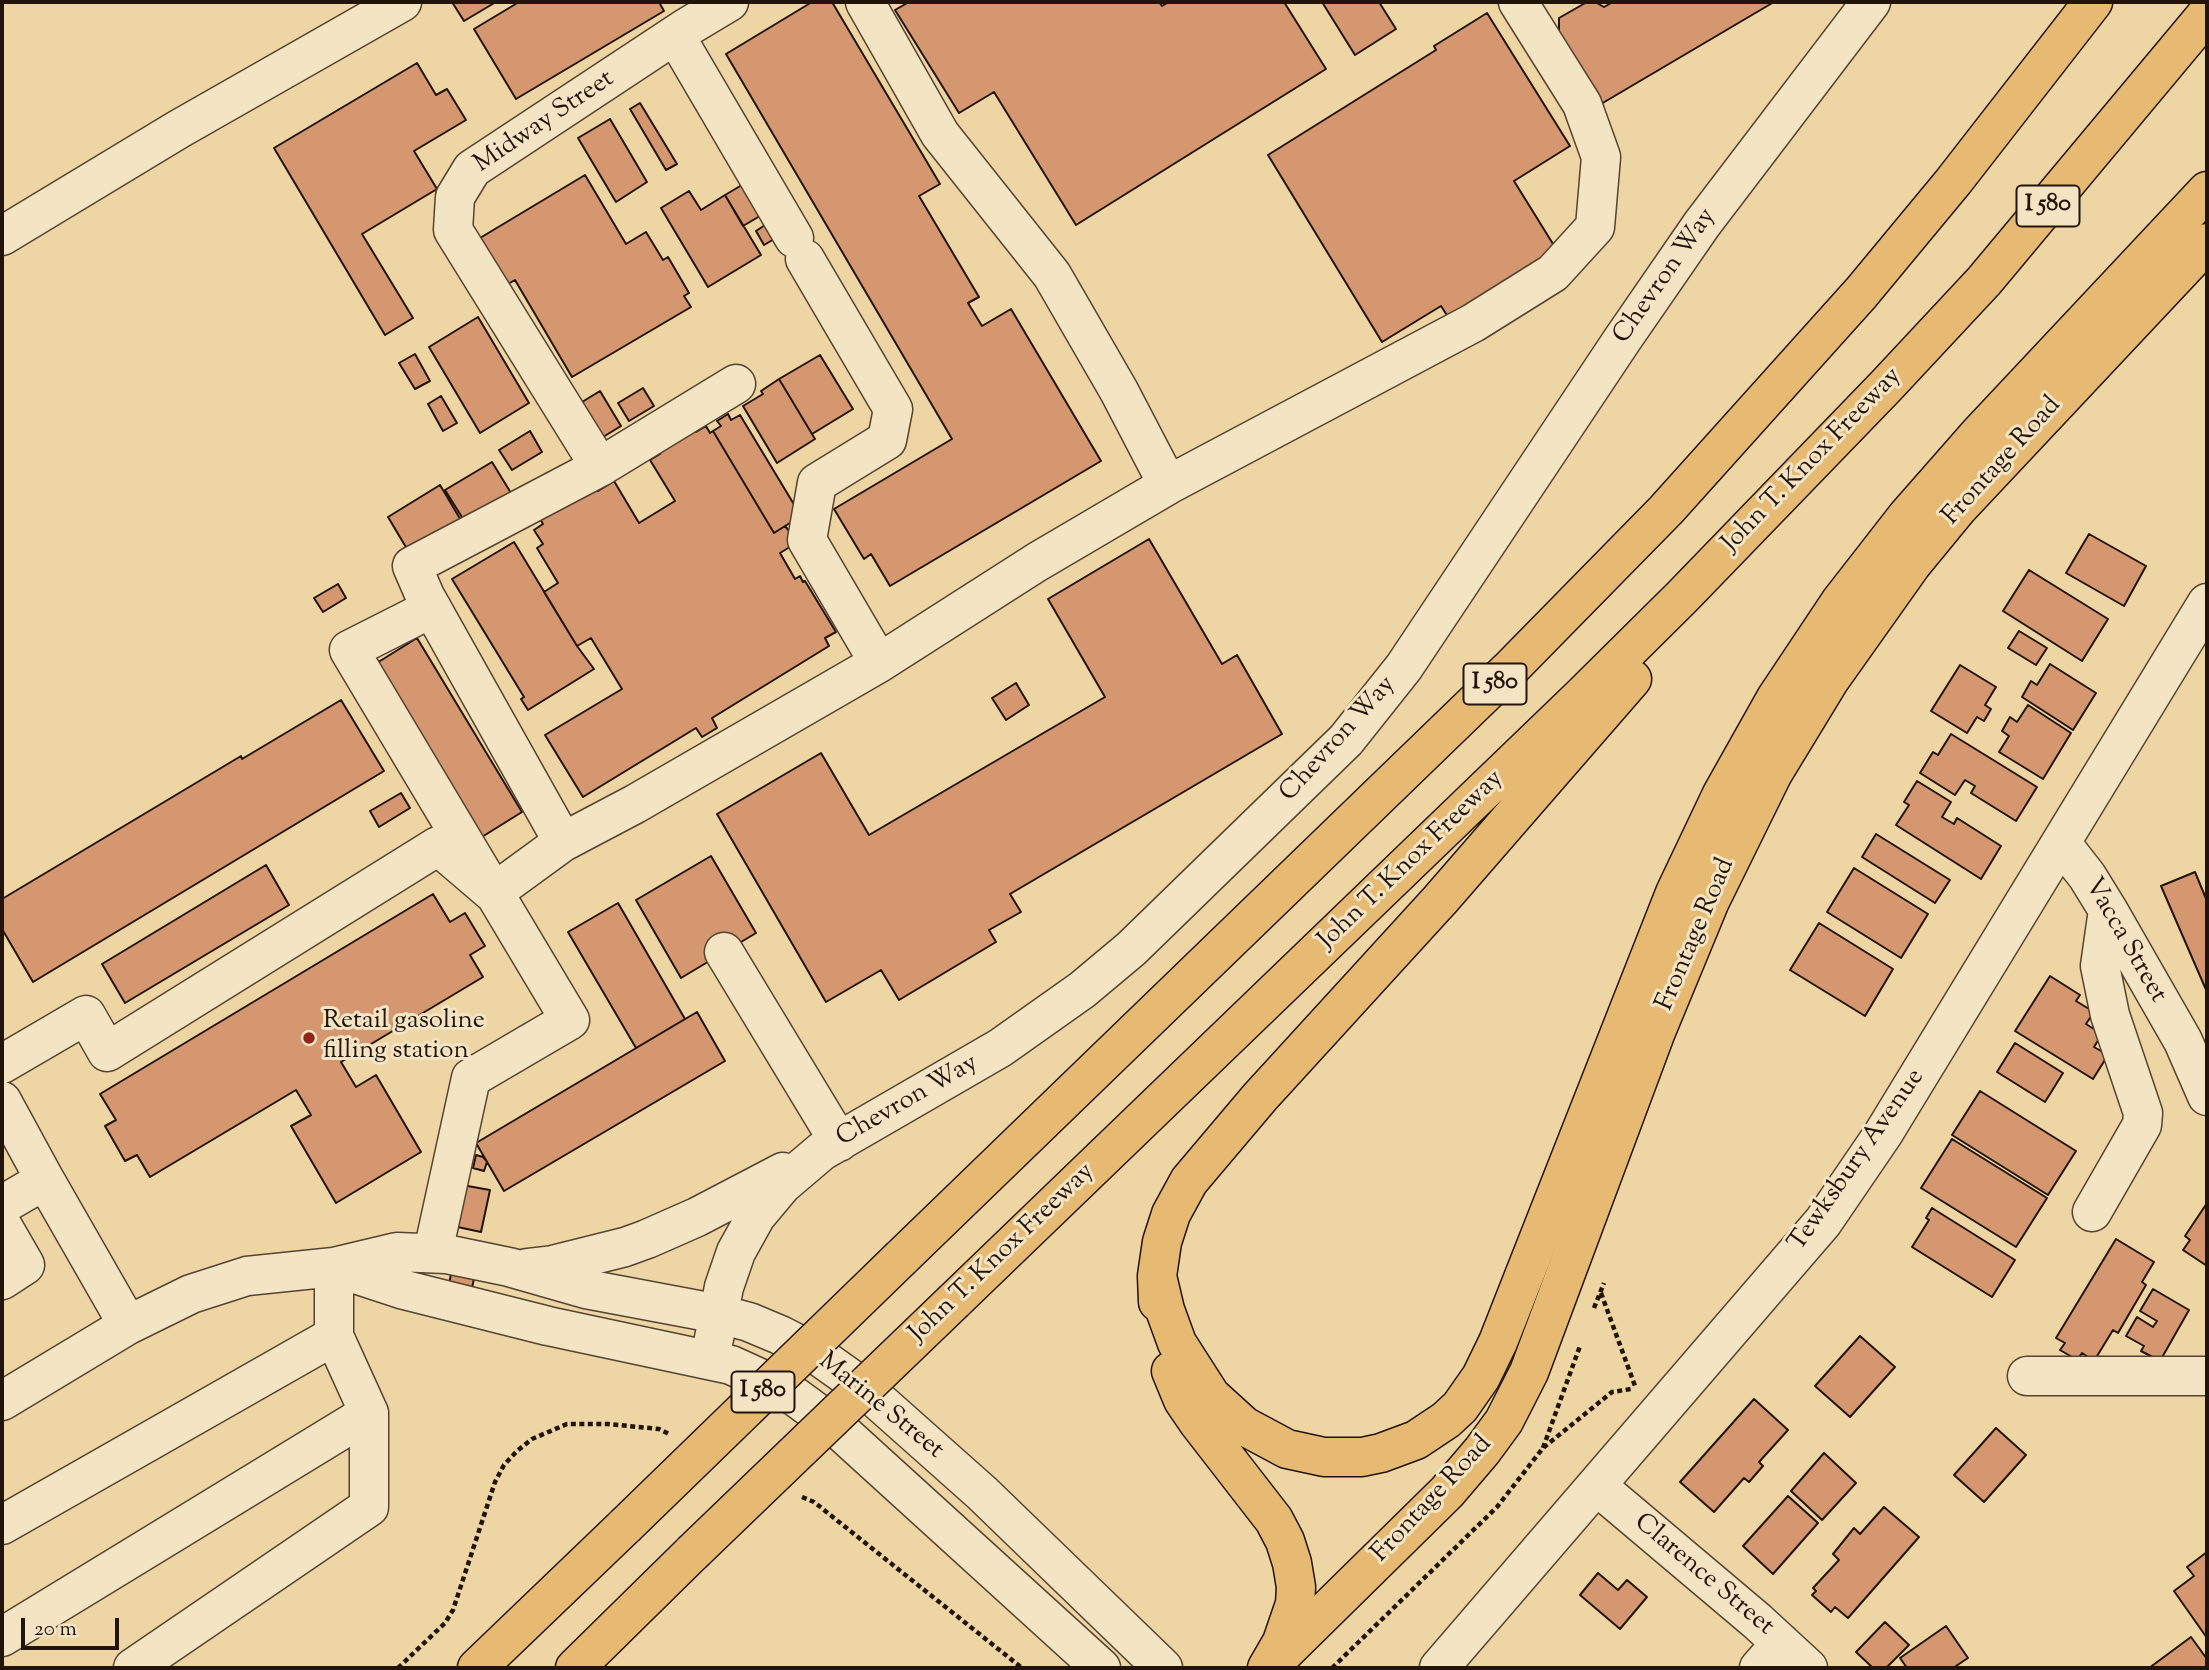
<!DOCTYPE html>
<style>
body{margin:0}
#map{position:relative;width:2209px;height:1670px;overflow:hidden;background:#edd5a4;font-family:"Sorts Mill Goudy",serif}
canvas{display:block}
.frame{position:absolute;inset:0;border:4px solid #22140b;pointer-events:none}
.scale{position:absolute;left:21px;top:1618px;width:98px;height:32px;box-sizing:border-box;border:4px solid #22140b;border-top:0;padding-left:9px;font-size:21px;line-height:24px;white-space:nowrap;color:#22140b;-webkit-text-stroke:5px #f3e4c4;paint-order:stroke}
</style>
<div id="map">
<canvas width="2209" height="1670"></canvas>
<div class="frame"></div>
<div class="scale">20 m</div>
</div>
<script>
const ctx = document.querySelector('canvas').getContext('2d');
ctx.lineJoin = 'round';
function paint(path, color) {
  ctx.fillStyle = color;
  ctx.fill(path, 'evenodd');
}
function shape(rows) {
  const path = new Path2D();
  for (const r of rows) {
    path.moveTo(r[0], r[1]);
    for (let i = 2; i < r.length; i += 2) path.lineTo(r[i], r[i + 1]);
  }
  return path;
}
function stroke(path, color, width, dash) {
  ctx.strokeStyle = color;
  ctx.lineWidth = width;
  ctx.lineCap = dash ? 'butt' : 'round';
  ctx.setLineDash(dash || []);
  ctx.stroke(path);
}
function label(font, color, halo, rows, align = 'center') {
  ctx.font = font + ' "Sorts Mill Goudy",serif';
  ctx.lineWidth = 6;
  ctx.setLineDash([]);
  ctx.textBaseline = 'middle';
  ctx.strokeStyle = halo;
  ctx.fillStyle = color;
  for (const [text, x, y, turn = 0] of rows) {
    ctx.save();
    ctx.translate(x, y);
    ctx.rotate((+turn || 0) * Math.PI / 180);
    ctx.textAlign = isNaN(turn) ? turn : align;
    if (halo) ctx.strokeText(text, 0, 0);
    ctx.fillText(text, 0, 0);
    ctx.restore();
  }
}
const building = shape([
 [452,2,496,2,464,21,452,2],
 [519,2,659,2,664,11,516,99,474,29,519,2],
 [812,2,832,2,940,184,919,196,979,297,968,303,982,326,1011,309,1101,461,890,586,871,554,864,559,834,509,952,439,726,54,812,2],
 [909,2,1159,2,1162,6,1169,2,1284,2,1326,69,1076,225,994,92,959,113,895,10,909,2],
 [1322,2,1379,2,1396,29,1355,55,1322,2],
 [1587,2,1595,2,1604,7,1613,2,1774,2,1601,104,1559,33,1559,18,1587,2],
 [1487,13,1570,146,1514,181,1558,252,1450,320,1441,306,1382,342,1268,155,1436,50,1434,46,1487,13],
 [417,63,436,95,447,89,466,120,414,151,437,189,362,234,413,318,385,335,274,148,417,63],
 [640,103,677,164,666,170,630,109,640,103],
 [610,119,647,182,616,202,578,138,610,119],
 [585,175,626,244,646,232,663,260,668,257,689,293,684,296,691,307,572,377,515,280,508,284,480,238,585,175],
 [747,182,765,213,743,226,725,195,747,182],
 [689,191,701,210,725,195,761,255,708,287,661,208,689,191],
 [768,223,776,238,764,245,756,231,768,223],
 [478,317,529,403,480,433,429,347,478,317],
 [415,354,430,381,415,389,399,363,415,354],
 [820,355,853,409,812,434,779,379,820,355],
 [779,379,815,439,777,463,743,406,763,394,761,391,779,379],
 [643,388,654,406,629,421,618,403,643,388],
 [600,391,621,426,603,437,582,402,600,391],
 [441,396,457,423,443,431,428,404,441,396],
 [728,414,731,420,740,415,801,516,774,533,713,431,721,426,717,421,728,414],
 [706,426,710,433,713,431,774,533,785,526,798,542,780,553,795,579,800,576,803,582,805,581,836,632,825,638,829,646,712,718,717,728,702,737,696,728,583,797,545,735,622,689,591,638,577,646,544,592,558,583,537,548,543,544,534,530,543,524,540,519,595,485,598,491,614,481,639,523,675,501,650,460,660,454,662,447,689,431,696,432,706,426],
 [530,431,542,452,512,470,499,450,530,431],
 [492,462,511,493,465,522,445,490,492,462],
 [440,485,462,522,410,554,388,517,440,485],
 [2089,534,2146,566,2124,606,2066,573,2089,534],
 [1149,539,1222,664,1237,655,1282,734,1010,894,1021,912,989,930,996,942,899,1000,881,970,826,1002,717,814,821,753,869,835,1105,697,1048,599,1149,539],
 [514,542,577,646,594,669,528,710,521,699,524,697,452,579,514,542],
 [2029,570,2108,619,2082,661,2003,611,2029,570],
 [338,584,346,598,323,612,314,598,338,584],
 [2019,631,2047,648,2036,665,2008,648,2019,631],
 [417,638,522,812,477,840,372,666,417,638],
 [2050,664,2096,693,2073,730,2022,697,2031,681,2037,685,2050,664],
 [1960,665,1996,687,1985,705,1991,709,1984,721,1977,717,1967,733,1931,711,1960,665],
 [1016,683,1029,705,1006,720,992,698,1016,683],
 [341,700,384,771,33,982,2,929,2,899,241,756,242,759,341,700],
 [2028,705,2071,733,2043,779,1999,752,2009,736,2002,731,2010,717,2017,722,2028,705],
 [1951,734,2037,787,2016,821,1971,793,1975,786,1965,780,1955,795,1920,773,1933,752,1938,755,1951,734],
 [1917,781,1951,802,1942,817,1954,824,1957,818,2001,846,1981,879,1896,825,1909,805,1904,802,1917,781],
 [401,793,410,808,379,827,370,811,401,793],
 [1876,834,1950,880,1935,903,1862,857,1876,834],
 [711,856,756,933,681,978,636,900,711,856],
 [266,865,289,905,125,1003,102,964,266,865],
 [1854,868,1928,914,1901,958,1827,912,1854,868],
 [2195,872,2207,901,2207,992,2161,886,2195,872],
 [433,894,450,922,465,913,485,946,470,955,483,977,341,1062,356,1087,376,1075,421,1152,336,1203,291,1126,311,1115,296,1090,150,1177,137,1155,125,1161,105,1126,116,1120,100,1094,433,894],
 [618,903,685,1019,636,1048,568,932,618,903],
 [1819,923,1893,969,1865,1016,1790,970,1819,923],
 [2050,976,2080,995,2076,1001,2094,1012,2086,1024,2102,1034,2094,1047,2108,1055,2093,1079,2015,1031,2050,976],
 [697,1012,725,1061,504,1191,476,1143,697,1012],
 [2015,1043,2063,1073,2045,1102,1997,1072,2015,1043],
 [1980,1091,2076,1151,2048,1195,1952,1135,1980,1091],
 [1952,1139,2047,1198,2016,1247,1921,1188,1952,1139],
 [476,1155,483,1157,487,1162,484,1171,473,1168,476,1155],
 [462,1185,490,1190,481,1232,453,1226,462,1185],
 [2207,1203,2207,1266,2183,1250,2190,1240,2185,1236,2207,1203],
 [1932,1208,2015,1260,1992,1297,1912,1247,1929,1220,1926,1218,1932,1208],
 [2116,1239,2154,1262,2142,1282,2146,1285,2118,1333,2113,1330,2094,1361,2082,1353,2077,1360,2060,1350,2065,1343,2056,1338,2116,1239],
 [453,1264,476,1269,472,1288,449,1284,453,1264],
 [2153,1289,2189,1310,2160,1361,2141,1351,2144,1346,2126,1336,2137,1317,2153,1327,2157,1321,2140,1311,2153,1289],
 [1860,1336,1895,1367,1850,1417,1815,1386,1860,1336],
 [1754,1399,1788,1430,1759,1462,1763,1466,1749,1482,1744,1478,1714,1512,1680,1482,1754,1399],
 [1996,1428,2026,1455,1984,1502,1954,1475,1996,1428],
 [1824,1453,1856,1483,1822,1520,1791,1491,1824,1453],
 [1788,1496,1818,1523,1773,1574,1743,1546,1788,1496],
 [1884,1507,1919,1537,1848,1618,1835,1607,1831,1612,1812,1595,1816,1591,1813,1588,1839,1560,1833,1554,1854,1528,1860,1534,1884,1507],
 [2207,1552,2207,1638,2174,1591,2194,1576,2187,1567,2207,1552],
 [1598,1573,1618,1590,1627,1580,1647,1597,1620,1629,1580,1595,1598,1573],
 [1885,1622,1909,1645,1886,1668,1873,1668,1856,1652,1885,1622],
 [1946,1626,1968,1658,1953,1668,1907,1668,1900,1658,1946,1626],
 [2191,1637,2207,1659,2207,1668,2149,1668,2191,1637]
]);
paint(building, '#d49770');
stroke(building, '#22140b', 2);
const minor = shape([
 [865,2,940,134,1052,275,1119,391,1168,485],
 [675,35,794,238],
 [2,236,179,129,402,2],
 [805,259,893,409,887,440,817,483,807,540,879,663],
 [600,467,453,230,455,197,472,169,684,29,729,2],
 [432,608,349,650,570,1020,471,1078,433,1252],
 [563,842,425,596,412,566,600,467,736,384],
 [2062,844,2087,876,2108,910,2183,1041,2207,1096],
 [724,952,839,1142],
 [2,1064,86,1015,107,1052,438,846,493,893,563,842,635,804,879,663,1037,562,1168,485,1473,323,1553,273,1595,227,1601,157,1582,104,1518,2],
 [2,1101,45,1180],
 [2,1205,45,1180,128,1325],
 [2092,1212,2142,1125,2143,1113,2110,1015,2100,966,2108,910],
 [2,1225,25,1265,2,1280],
 [334,1267,401,1289,548,1326,731,1365,786,1390,835,1426,1101,1668],
 [527,1268,553,1265,625,1247,647,1239,697,1217,783,1172],
 [710,1359,724,1287,736,1252,756,1216,782,1185,822,1151,1000,1048,1082,990,1131,949,1346,740,1404,667,1622,340,1702,224,1871,2],
 [2027,1376,2207,1376],
 [2,1401,128,1325,191,1294,247,1276,334,1267,397,1252,446,1254,509,1267,586,1289,719,1314,749,1322,780,1335,813,1352,865,1389,982,1493,1163,1668],
 [1597,1486,1757,1621,1808,1668],
 [2,1525,334,1336],
 [2,1637,369,1413],
 [133,1668,369,1507,369,1413,334,1336,334,1267],
 [1439,1668,1823,1222,1883,1134,2207,603],
 [1759,1668,1781,1643]
]);
const major = shape([
 [1269,1667,1447,1492,1482,1451,1504,1421,1529,1372,1655,1034,1710,901,1773,773,1829,681,1912,564,1958,508,2207,243]
]);
const highway = shape([
 [901,1258,1509,670,1666,510,1861,293,1953,182,2093,2],
 [1157,1276,1165,1310,1177,1343,1211,1396,1244,1426,1287,1449,1324,1457,1362,1457,1381,1453,1416,1440,1446,1420,1460,1407,1481,1377,1498,1342,1675,893,1722,794,1776,698,1840,602,1907,516,1979,434,2207,191],
 [954,1301,1580,698,1682,597,1886,386,1984,281,2207,14],
 [1158,1302,1157,1276,1162,1242,1171,1214,1189,1181,1260,1097,1440,900,1632,679],
 [1171,1371,1183,1400,1198,1422,1274,1520,1285,1541,1292,1563,1296,1587,1295,1604,1282,1642,1267,1668],
 [477,1668,625,1526],
 [575,1668,692,1553]
]);
stroke(minor, '#554431', 41);
stroke(major, '#22140b', 41);
stroke(highway, '#22140b', 41);
stroke(shape([
 [1601,1293,1635,1386],
 [1594,1308,1604,1283],
 [1543,1448,1580,1346],
 [802,1497,814,1502,1022,1668],
 [398,1668,445,1623,453,1610,495,1482,504,1465,517,1451,532,1439,567,1424,608,1424,659,1429,671,1435],
 [1332,1668,1497,1507,1543,1448,1612,1392,1631,1389]
]), '#22140b', 4.5, [5, 3.5]);
stroke(minor, '#f3e4c4', 38);
stroke(major, '#e6ba72', 38);
stroke(highway, '#e6ba72', 38);
const highwayBridge = shape([
 [625,1526,901,1258],
 [692,1553,954,1301]
]);
stroke(highwayBridge, '#22140b', 41, []);
stroke(highwayBridge, '#e6ba72', 38);
for (const [x, y, r, color] of [
 [309,1038,7,"#8f2418"]
]) {
  const dot = new Path2D();
  dot.arc(x, y, r, 0, 2 * Math.PI);
  ctx.fillStyle = color;
  ctx.fill(dot);
  stroke(dot, '#f3e4c4', 2.5);
}
for (const [x, y, w] of [
 [2048,206,63],
 [1495,684,63],
 [763,1392,63]
]) {
  const box = new Path2D();
  box.roundRect(x - w / 2, y - 20.5, w, 41, 5);
  ctx.fillStyle = '#f3e4c4';
  ctx.fill(box);
  stroke(box, '#22140b', 2);
}
label('bold 24px', '#22140b', null, [
 ["I 580",2048,206],
 ["I 580",1495,684],
 ["I 580",763,1392]
]);
label('26px', '#22140b', '#f3e4c4', [
 ["Midway Street",545,123,-34],
 ["Chevron Way",1666,277,-55],
 ["John T. Knox Freeway",1813,461,-46],
 ["Frontage Road",2003,462,-48],
 ["Chevron Way",1339,740,-48],
 ["John T. Knox Freeway",1412,861,-44],
 ["Frontage Road",1697,935,-67],
 ["Vacca Street",2124,941,60],
 ["Chevron Way",908,1102,-30],
 ["Tewksbury Avenue",1858,1161,-55],
 ["John T. Knox Freeway",1003,1254,-44],
 ["Marine Street",880,1407,39],
 ["Frontage Road",1433,1500,-47],
 ["Clarence Street",1703,1576,40]
]);
label('26px', '#22140b', '#f3e4c4', [
 ["Retail gasoline",323,1023],
 ["filling station",323,1053]
], 'left');
</script>
